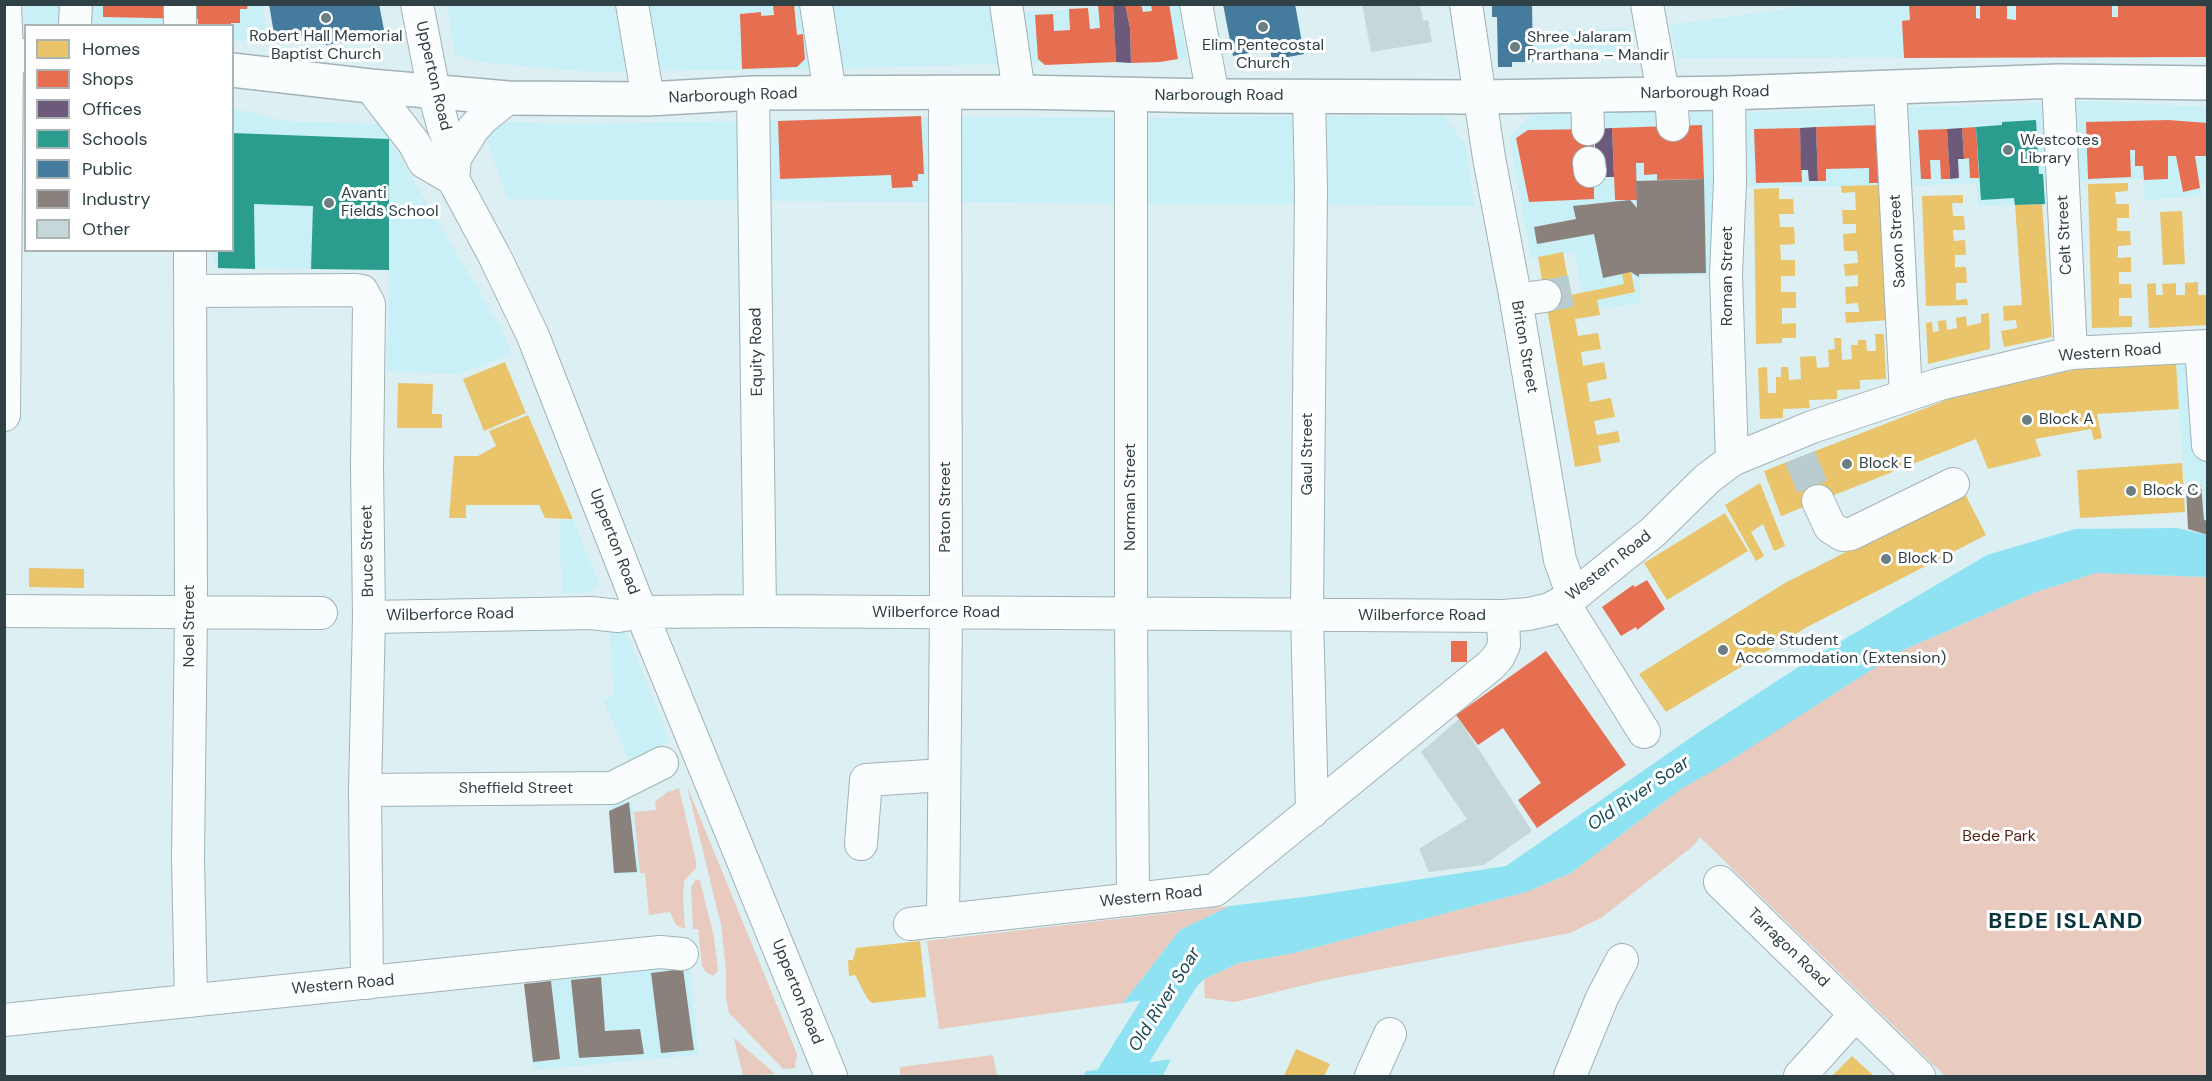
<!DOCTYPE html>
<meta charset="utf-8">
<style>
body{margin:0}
#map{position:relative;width:2212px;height:1081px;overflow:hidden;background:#dceff2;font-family:"DM Sans",sans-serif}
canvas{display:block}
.frame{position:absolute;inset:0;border:6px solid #2f4144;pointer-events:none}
.legend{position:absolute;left:24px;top:24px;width:210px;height:228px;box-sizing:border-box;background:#fff;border:2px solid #acb3b4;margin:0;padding:8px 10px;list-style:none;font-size:18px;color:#2f4144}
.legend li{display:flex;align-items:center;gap:12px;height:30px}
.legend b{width:30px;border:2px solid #acb3b4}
</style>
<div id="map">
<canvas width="2212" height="1081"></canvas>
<div class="frame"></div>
<ul class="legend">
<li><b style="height:16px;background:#e9c46a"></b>Homes</li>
<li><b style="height:16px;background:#e76f51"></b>Shops</li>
<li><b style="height:16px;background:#6d597a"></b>Offices</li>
<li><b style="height:16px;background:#2a9d8f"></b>Schools</li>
<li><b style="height:16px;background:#457b9d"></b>Public</li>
<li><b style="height:16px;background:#8a817c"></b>Industry</li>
<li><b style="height:16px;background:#c6d7d9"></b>Other</li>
</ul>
</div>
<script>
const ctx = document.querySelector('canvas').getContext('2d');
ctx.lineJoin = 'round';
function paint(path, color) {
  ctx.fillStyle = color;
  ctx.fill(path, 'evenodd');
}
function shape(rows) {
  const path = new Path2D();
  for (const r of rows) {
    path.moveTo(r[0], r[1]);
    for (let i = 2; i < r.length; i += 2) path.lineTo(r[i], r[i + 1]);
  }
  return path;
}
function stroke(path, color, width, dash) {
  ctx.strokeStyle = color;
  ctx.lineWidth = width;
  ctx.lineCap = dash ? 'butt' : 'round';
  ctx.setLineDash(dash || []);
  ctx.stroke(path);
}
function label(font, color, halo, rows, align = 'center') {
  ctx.font = font + ' "DM Sans",sans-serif';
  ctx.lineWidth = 6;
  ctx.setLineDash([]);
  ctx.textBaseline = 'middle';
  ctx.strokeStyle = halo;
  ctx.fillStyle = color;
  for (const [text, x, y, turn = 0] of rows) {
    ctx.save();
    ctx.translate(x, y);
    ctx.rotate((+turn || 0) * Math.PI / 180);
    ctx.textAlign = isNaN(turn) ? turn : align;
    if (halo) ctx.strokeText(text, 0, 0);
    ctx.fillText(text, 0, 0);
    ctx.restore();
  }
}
paint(shape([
 [1006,4,1008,13,1178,5,1187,59,809,69,592,72,480,62,455,55,447,5],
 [1821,4,2207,5,1904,57,1677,58,1670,25],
 [23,5,263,5,269,43,233,41,232,26,26,26,25,29,22,29],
 [1628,28,1633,52,1627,59,1533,62,1533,32],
 [4,87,25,89,25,167,5,166],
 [2090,101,2207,107,2207,183,2201,184,2201,196,2144,200,2143,179,2063,182,2063,203,1978,206,1976,183,1895,187,1724,186,1726,274,1640,277,1640,303,1585,310,1575,253,1531,258,1509,137,1534,112,1760,112],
 [233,108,284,121,380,124,502,330,512,354,459,374,387,372,389,270,218,268,214,260,214,251,232,250],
 [1331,116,1444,116,1465,144,1475,206,508,199,486,139,486,128,494,121,562,124,969,117,1155,118],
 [2207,346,2207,535,2188,529,2175,348],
 [559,520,573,520,599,583,591,592,562,593],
 [610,631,626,631,670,741,629,760,603,700,614,696],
 [632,802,640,873,615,875,609,803],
 [690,964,698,1055,533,1070,525,979]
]), '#c9f0f7');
paint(shape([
 [2096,573,2207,577,2207,1076,1945,1076,1700,837,1693,846,1601,918,1570,933,1325,980,1235,1002,1205,998,1204,979,1239,963,1294,953,1526,892,1571,873,1681,789,1901,651,2036,592],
 [687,786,797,1054,795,1068,783,1069,729,1013,726,998,726,970,721,925],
 [679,788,696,861,696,868,684,881,683,896,685,929,676,925,670,912,649,915,645,873,640,873,634,812,656,810,655,802,666,793],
 [696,879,700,881,714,937,718,971,713,976,706,972,702,966,698,929,693,929,691,887],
 [1230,906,1180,930,1123,1003,939,1029,927,941],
 [734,1038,775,1074,743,1076],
 [993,1055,997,1076,900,1076,900,1067]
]), '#e8cabf');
paint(shape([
 [2177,528,2207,535,2207,577,2096,573,2036,592,1901,651,1728,762,1681,789,1571,873,1526,892,1294,953,1239,963,1204,979,1189,994,1123,1003,1180,930,1230,906,1312,896,1506,866,1699,732,1809,660,1987,555,2075,529],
 [1171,1059,1163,1076,1083,1076,1086,1071]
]), '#8ee2f2');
paint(shape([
 [1172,1056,1171,1059,1086,1071,1087,1068]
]), '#dceff2');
paint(shape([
 [2128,183,2128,191,2115,192,2116,204,2129,204,2129,218,2117,218,2117,231,2130,231,2131,245,2118,246,2118,258,2131,257,2131,272,2119,272,2119,284,2131,284,2132,298,2119,298,2119,316,2132,316,2132,327,2092,328,2088,184],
 [1883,185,1889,320,1846,323,1845,312,1859,312,1858,303,1846,304,1845,287,1858,286,1858,275,1845,276,1844,264,1858,263,1857,251,1844,251,1843,234,1856,233,1856,224,1843,224,1842,210,1856,210,1855,192,1842,193,1841,186],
 [1779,188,1779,199,1793,199,1794,214,1779,214,1780,227,1794,227,1795,244,1780,245,1781,260,1795,260,1795,276,1781,276,1781,292,1796,292,1796,308,1782,308,1782,324,1796,323,1796,338,1782,338,1782,343,1756,344,1754,189],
 [1963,195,1963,203,1952,203,1953,216,1964,216,1965,230,1953,230,1954,241,1965,240,1966,255,1955,255,1955,267,1966,267,1967,283,1956,283,1956,300,1967,299,1968,305,1926,306,1922,196],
 [2042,204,2052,337,2004,347,2001,331,2017,328,2016,320,2004,321,2003,306,2022,305,2015,205],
 [2182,211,2185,264,2163,265,2160,212],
 [1563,252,1571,295,1624,284,1622,274,1631,272,1635,292,1597,300,1600,315,1575,319,1578,336,1598,333,1601,349,1581,352,1583,366,1604,362,1607,379,1587,383,1590,402,1611,398,1615,417,1594,421,1597,435,1618,431,1620,442,1598,446,1601,462,1575,467,1538,257],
 [2198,282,2198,295,2208,295,2208,325,2149,328,2147,284,2156,283,2156,295,2163,295,2162,284,2176,283,2176,295,2185,295,2185,283],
 [1989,313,1990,349,1928,364,1926,323,1932,322,1933,332,1939,331,1938,321,1946,320,1947,330,1957,328,1956,318,1966,316,1967,326,1981,323,1981,314],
 [1875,334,1884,334,1886,379,1860,380,1860,389,1837,390,1837,399,1809,400,1810,408,1783,409,1783,418,1760,419,1758,368,1767,367,1768,393,1776,393,1776,377,1781,377,1781,367,1788,367,1789,380,1801,379,1800,357,1816,356,1817,368,1829,367,1828,350,1835,349,1834,338,1841,338,1842,360,1852,359,1851,345,1858,345,1858,340,1866,340,1867,351,1876,351],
 [505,362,526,413,484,431,463,379],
 [2176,363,2179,409,2097,414,2102,438,2094,440,2091,429,2035,439,2041,456,1988,469,1976,439,1781,516,1764,471,1949,399,2082,368],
 [398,383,433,384,432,414,442,414,442,428,397,428],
 [528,415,573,519,545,518,539,505,466,505,466,518,449,518,454,456,478,456,496,446,489,431],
 [2182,463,2185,512,2080,518,2077,470],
 [1760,483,1785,546,1774,551,1763,524,1751,532,1764,556,1756,561,1725,505],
 [1964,492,1986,535,1807,627,1666,712,1639,674,1785,583],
 [1725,513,1748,551,1667,600,1644,563],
 [29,568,84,569,84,588,29,587],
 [920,941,926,997,872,1003,867,998,855,975,849,976,848,960,853,960,856,948],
 [1296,1049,1330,1064,1324,1076,1284,1076],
 [1852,1056,1866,1069,1874,1076,1832,1076]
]), '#e9c46a');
paint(shape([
 [103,4,248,4,247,9,240,9,240,23,231,23,231,26,198,26,198,19,103,17],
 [773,4,794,4,797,35,803,34,805,59,797,67,742,69,740,14,761,12,761,16,774,15],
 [1098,4,1113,4,1116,62,1045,65,1038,59,1035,15,1053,14,1054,31,1070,30,1069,9,1088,8,1090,29,1100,28],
 [1125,4,1141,4,1143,12,1152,11,1151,4,1169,4,1178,59,1160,62,1131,63,1130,28],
 [1909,4,1976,4,1976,18,1980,19,1980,4,2007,4,2007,19,2016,20,2016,4,2112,4,2112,17,2118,17,2118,4,2208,4,2208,57,1904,58,1902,21,1910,20],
 [921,116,924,174,918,174,918,181,912,181,913,187,892,188,891,175,780,179,778,121],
 [2168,120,2208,123,2208,156,2195,156,2200,188,2183,192,2176,156,2168,156,2168,179,2144,180,2143,166,2135,166,2135,150,2130,150,2131,177,2088,179,2086,122],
 [1702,125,1704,179,1657,180,1657,174,1644,175,1644,163,1636,163,1637,200,1615,200,1612,128],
 [1880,125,1883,183,1869,183,1869,168,1826,169,1826,181,1818,181,1816,127],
 [1976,127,1979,178,1970,178,1969,158,1964,159,1962,128],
 [1800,128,1802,182,1756,183,1754,129],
 [1594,129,1594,199,1529,202,1516,138,1528,130],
 [1947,129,1950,179,1941,179,1940,160,1930,160,1931,179,1921,179,1918,130],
 [1647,580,1665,609,1637,630,1636,627,1621,636,1602,607,1633,585,1635,587],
 [1451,641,1467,641,1467,662,1451,662],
 [1546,651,1626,765,1537,828,1518,800,1541,783,1503,728,1478,745,1456,715]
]), '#e76f51');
paint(shape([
 [1113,4,1125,4,1130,28,1131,63,1116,62],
 [1816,127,1818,181,1809,181,1808,170,1801,170,1800,128],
 [1612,128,1614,177,1603,177,1596,162,1594,129],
 [1962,128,1964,159,1958,159,1959,178,1950,179,1947,129]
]), '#6d597a');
paint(shape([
 [2036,120,2039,174,2043,174,2045,204,2015,205,2014,198,1981,200,1976,127,2002,125,2002,122],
 [232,133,389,139,389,270,311,269,313,206,254,204,255,269,218,268,218,250,232,250]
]), '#2a9d8f');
paint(shape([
 [269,4,379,4,385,35,326,45,323,32,275,40],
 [1223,4,1295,4,1304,54,1272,60,1270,49,1233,56],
 [1492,4,1532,4,1533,62,1512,62,1512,67,1498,67,1497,17,1492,17]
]), '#457b9d');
paint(shape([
 [1704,179,1706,273,1639,274,1639,277,1631,272,1603,278,1594,234,1537,244,1534,227,1576,219,1573,206,1630,200,1637,208,1636,181],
 [2201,485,2204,520,2208,521,2208,535,2188,529,2186,486],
 [629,802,637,872,614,873,609,811],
 [683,969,694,1050,661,1053,651,973],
 [601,977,605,1031,640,1029,644,1054,579,1058,571,980],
 [551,981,560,1059,533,1062,524,984]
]), '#8a817c');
stroke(shape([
 [1117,1076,1196,950]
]), '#8ee2f2', 40);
paint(shape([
 [1362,4,1420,4,1423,21,1428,20,1432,42,1371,52],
 [1459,719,1532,831,1484,865,1429,872,1419,849,1467,819,1421,752]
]), '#c6d7d9');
stroke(shape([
 [1545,296,1571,291],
 [1800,457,1818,501]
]), '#b9cccf', 32, [32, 16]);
const minor = shape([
 [417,4,434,92,443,126,455,158,453,179,495,257,533,336,641,612,831,1076],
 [632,4,648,99],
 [816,4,830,93],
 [1006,4,1019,92],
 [1196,4,1213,96],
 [1466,4,1489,158,1516,300,1560,560,1568,582,1576,594],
 [1647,4,1663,93],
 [75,26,76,4],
 [180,26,180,4],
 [2058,81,2071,353],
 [370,86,414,143,424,162,453,179],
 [1890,88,1906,394],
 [753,93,760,611],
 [1671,93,1673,125],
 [1729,93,1730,181,1726,274,1732,460],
 [1131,95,1131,615,1133,898],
 [1587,95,1588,129],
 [1309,96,1311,187,1307,615,1312,812],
 [455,158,473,129,483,118,508,98],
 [1589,163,1590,171],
 [190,250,191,612,188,859,191,1001],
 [191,291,356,290,362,291,369,304,367,467,369,617,365,790,367,983],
 [1516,300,1545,296],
 [2201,347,2208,445],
 [4,415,7,54,5,4],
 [1818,501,1830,527,1843,535,1851,534,1953,484],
 [1563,602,1644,732],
 [4,611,321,613],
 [369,617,591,613,618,616,641,612,760,611,1503,616,1529,614,1550,609,1576,594,1653,532,1707,479,1732,460,1812,427,1940,384,2071,353,2208,346],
 [365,790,612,788,662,763],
 [861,844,866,780,944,775],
 [1720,882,1919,1076],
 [943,921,946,613,945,93],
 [910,924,1215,890,1491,665,1499,656,1504,645,1503,616],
 [4,1020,660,952,682,954],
 [1371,1076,1390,1034],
 [1570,1076,1602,998,1622,960],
 [1800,1076,1856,1014]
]);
const major = shape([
 [4,54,26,56],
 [232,70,370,86,508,98,648,99,753,93,1019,92,1213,96,1481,97,1729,93,2058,81,2208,83]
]);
stroke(minor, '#a2b2b6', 34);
stroke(major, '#a2b2b6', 36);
stroke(minor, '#fafdfd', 32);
stroke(major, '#fafdfd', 33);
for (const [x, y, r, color] of [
 [326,18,6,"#6c7e81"],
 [1263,27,6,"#6c7e81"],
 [1515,47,6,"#6c7e81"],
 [2008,150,6,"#6c7e81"],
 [329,203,6,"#6c7e81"],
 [2027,420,6,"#6c7e81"],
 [1847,464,6,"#6c7e81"],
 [2131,491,6,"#6c7e81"],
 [1886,559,6,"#6c7e81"],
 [1723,650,6,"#6c7e81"]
]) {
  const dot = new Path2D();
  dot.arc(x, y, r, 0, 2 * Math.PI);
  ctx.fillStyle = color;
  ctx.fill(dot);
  stroke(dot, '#fff', 2);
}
label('16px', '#2f4144', '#fff', [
 ["Robert Hall Memorial",326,37,"center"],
 ["Baptist Church",326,55,"center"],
 ["Shree Jalaram",1527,38],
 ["Prarthana – Mandir",1527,56],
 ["Elim Pentecostal",1263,46,"center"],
 ["Church",1263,64,"center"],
 ["Westcotes",2020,141],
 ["Library",2020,159],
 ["Avanti",341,194],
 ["Fields School",341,212],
 ["Block A",2039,420],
 ["Block E",1859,464],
 ["Block C",2143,491],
 ["Block D",1898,559],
 ["Code Student",1735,641],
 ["Accommodation (Extension)",1735,659]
], 'left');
label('16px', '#2f4144', '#fff', [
 ["Upperton Road",433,76,77],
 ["Narborough Road",1705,93,-1],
 ["Narborough Road",733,96,-2],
 ["Narborough Road",1219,96],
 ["Celt Street",2065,235,-93],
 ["Saxon Street",1898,241,-93],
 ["Roman Street",1728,276,-90],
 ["Briton Street",1524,347,80],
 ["Equity Road",757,352,-91],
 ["Western Road",2110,353,-4],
 ["Gaul Street",1308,454,-90],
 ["Norman Street",1131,497,-90],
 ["Paton Street",946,507,-90],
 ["Upperton Road",614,542,69],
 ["Bruce Street",368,551,-91],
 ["Western Road",1609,566,-38],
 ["Wilberforce Road",936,613],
 ["Wilberforce Road",450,615,-1],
 ["Wilberforce Road",1422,616],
 ["Noel Street",190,626,-90],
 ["Sheffield Street",516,789],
 ["Western Road",1151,897,-6],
 ["Tarragon Road",1788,948,44],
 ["Western Road",343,985,-5],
 ["Upperton Road",797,992,68]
]);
label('16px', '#531f0f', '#fff', [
 ["Bede Park",1999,837]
]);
label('italic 18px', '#184b54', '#fff', [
 ["Old River Soar",1639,794,-34],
 ["Old River Soar",1165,1000,-58]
]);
ctx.letterSpacing = '1.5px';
label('bold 22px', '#0a353c', '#fff', [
 ["BEDE ISLAND",2066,922]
]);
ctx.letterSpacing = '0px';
</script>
